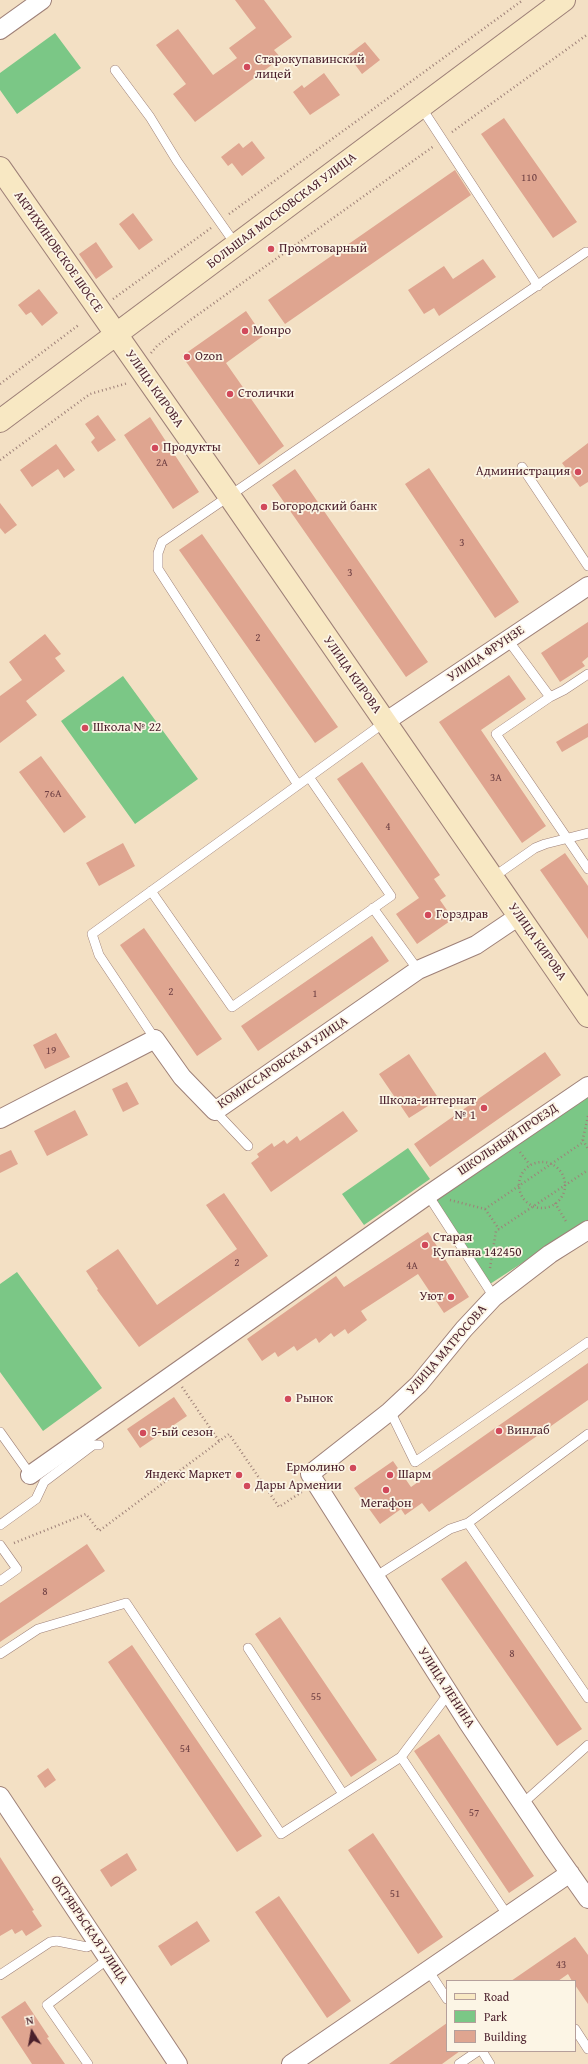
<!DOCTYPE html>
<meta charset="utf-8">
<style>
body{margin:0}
#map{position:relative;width:588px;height:2064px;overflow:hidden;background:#f3e0c4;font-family:"Gentium Book Plus",serif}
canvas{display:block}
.legend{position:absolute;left:446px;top:1980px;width:130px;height:72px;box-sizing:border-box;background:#fcf5e5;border:1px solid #b59f9b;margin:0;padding:5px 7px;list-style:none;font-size:12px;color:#4a1f2b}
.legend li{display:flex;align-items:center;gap:8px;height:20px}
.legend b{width:20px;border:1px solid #b59f9b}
.north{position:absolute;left:12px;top:2012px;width:40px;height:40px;-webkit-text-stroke:3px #fcf5e5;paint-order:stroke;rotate:349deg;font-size:11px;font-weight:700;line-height:16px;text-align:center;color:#4a1f2b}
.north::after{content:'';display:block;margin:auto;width:14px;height:18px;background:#4a1f2b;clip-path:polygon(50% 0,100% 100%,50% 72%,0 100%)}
</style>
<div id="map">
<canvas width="588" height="2064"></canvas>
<ul class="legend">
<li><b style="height:5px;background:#f8e8c3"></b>Road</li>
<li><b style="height:11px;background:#7bc786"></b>Park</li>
<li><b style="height:11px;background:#dfa590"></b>Building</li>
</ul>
<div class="north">N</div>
</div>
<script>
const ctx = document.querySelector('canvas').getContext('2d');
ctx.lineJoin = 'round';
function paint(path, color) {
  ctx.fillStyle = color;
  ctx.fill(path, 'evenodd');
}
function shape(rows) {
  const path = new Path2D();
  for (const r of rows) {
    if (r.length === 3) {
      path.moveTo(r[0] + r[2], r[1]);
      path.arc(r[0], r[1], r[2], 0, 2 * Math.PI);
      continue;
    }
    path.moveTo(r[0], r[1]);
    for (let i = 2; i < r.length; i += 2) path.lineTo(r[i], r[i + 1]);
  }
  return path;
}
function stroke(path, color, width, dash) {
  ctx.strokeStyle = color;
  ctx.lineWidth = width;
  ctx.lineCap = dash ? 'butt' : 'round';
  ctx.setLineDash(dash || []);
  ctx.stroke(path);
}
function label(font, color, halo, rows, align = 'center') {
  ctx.font = font + ' "Gentium Book Plus",serif';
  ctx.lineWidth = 3.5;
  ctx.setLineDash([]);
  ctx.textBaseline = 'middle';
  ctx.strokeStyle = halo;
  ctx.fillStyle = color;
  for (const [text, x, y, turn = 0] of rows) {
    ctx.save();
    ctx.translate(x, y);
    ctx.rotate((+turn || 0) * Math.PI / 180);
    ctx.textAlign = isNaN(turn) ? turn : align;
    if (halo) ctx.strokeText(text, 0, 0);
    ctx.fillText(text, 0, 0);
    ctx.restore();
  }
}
paint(shape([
 [55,33,81,68,17,114,0,90,0,73],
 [123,676,198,779,135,824,61,721],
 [588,1095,588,1220,490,1284,435,1199],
 [408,1148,430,1179,364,1225,342,1194],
 [17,1272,102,1388,43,1431,0,1372,0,1284]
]), '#7bc786');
paint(shape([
 [235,0,264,0,292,37,274,50,281,58,195,122,173,94,186,84,156,45,178,29,213,75,237,58,229,48,256,28],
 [365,42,380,60,362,74,348,55],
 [324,73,340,95,310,115,293,92,302,85,304,88],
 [504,118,577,222,553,238,481,134],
 [252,141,265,158,242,176,232,163,228,166,221,157,239,143,243,148],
 [455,170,471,195,285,324,268,300],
 [133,213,153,240,139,250,119,224],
 [96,242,113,267,96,279,79,254],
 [483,259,496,277,439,316,434,308,424,314,408,290,444,266,453,279],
 [39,289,58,313,42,326,31,312,26,315,18,305],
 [246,311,263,336,226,363,284,446,259,465,182,356],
 [98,415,116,440,98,452,91,442,95,438,85,424],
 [150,417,199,492,173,509,124,435],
 [588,443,588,482,580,487,562,463],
 [56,444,75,470,64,478,58,469,32,487,20,470],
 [429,468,519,602,495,618,405,484],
 [295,469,428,662,406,677,272,485],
 [0,503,17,525,5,534,0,528],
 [202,534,338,727,315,743,179,550],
 [588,622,588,657,582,662,585,666,560,682,541,653],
 [45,634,61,654,55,658,65,671,26,701,37,715,0,743,0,696,22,680,9,662],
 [509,675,526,699,481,730,546,826,522,843,439,722],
 [588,723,588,737,562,752,556,742],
 [41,756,86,817,64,833,19,772],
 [362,762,440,875,434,879,446,896,440,900,453,919,417,944,396,914,419,898,337,779],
 [123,843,135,866,99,886,86,863],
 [565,853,588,886,588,939,540,870],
 [144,928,222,1039,197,1056,120,945],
 [372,936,389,961,258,1051,241,1026],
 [56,1033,70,1057,45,1069,33,1045],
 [545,1052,561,1075,430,1167,414,1144],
 [409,1054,439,1099,409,1118,379,1074],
 [127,1082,139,1104,123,1112,112,1089],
 [75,1110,88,1135,47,1156,34,1131],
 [343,1111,358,1131,271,1192,251,1163,259,1157,257,1154,272,1143,274,1147,284,1140,287,1144,297,1136,300,1141],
 [11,1150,18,1164,0,1173,0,1155],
 [224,1193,268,1256,139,1347,97,1290,98,1289,86,1271,118,1249,157,1305,237,1249,206,1205],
 [428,1232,469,1297,444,1313,418,1274,361,1311,367,1320,348,1334,345,1329,334,1337,331,1333,319,1343,316,1338,297,1351,294,1346,278,1357,275,1352,262,1361,247,1339,336,1276,344,1287],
 [588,1363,588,1400,429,1512,422,1503,405,1515,401,1509,380,1524,354,1488,393,1461,411,1487],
 [174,1397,187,1416,140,1448,127,1429],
 [87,1544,105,1571,0,1642,0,1603],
 [466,1561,582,1729,557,1746,441,1579],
 [280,1617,377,1760,351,1777,255,1634],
 [132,1645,262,1836,237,1852,108,1662],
 [439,1734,534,1876,509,1893,414,1751],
 [48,1768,56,1780,45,1788,37,1776],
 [373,1833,443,1937,418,1954,348,1850],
 [127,1853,137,1870,111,1887,100,1870],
 [0,1857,34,1910,32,1911,42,1926,26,1936,22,1930,15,1934,12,1929,0,1936],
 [279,1896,351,2001,327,2018,255,1912],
 [197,1921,210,1941,171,1966,158,1946],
 [575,1937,588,1955,588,2004,575,1985,575,1981,572,1981,568,1974,558,1981,511,1981],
 [25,2001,49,2037,47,2038,65,2064,32,2064,1,2017],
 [447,2023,447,2051,460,2051,442,2064,389,2064]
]), '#dfa590');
const lane = shape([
 [115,70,150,117,177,161,236,245],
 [421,107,538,286],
 [522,467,588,566],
 [508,640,550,697],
 [588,674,564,690,550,697,496,734,588,869],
 [298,785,158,569,158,553,162,542,586,252],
 [492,878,535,848,545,844,588,833],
 [151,891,232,1007,391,896,309,777],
 [373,908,418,970],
 [155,1039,99,955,92,934,385,722],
 [215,1111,248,1146],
 [428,1195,494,1297],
 [393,1417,415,1462,588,1342],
 [0,1432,32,1477],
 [468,1523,588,1698],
 [0,1525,36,1499,44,1482,93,1445,99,1445],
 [0,1545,17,1569,0,1581],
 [375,1577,450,1529,468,1523,588,1434],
 [248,1648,343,1794],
 [0,1654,38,1629,126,1603,281,1834,401,1757,449,1693],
 [401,1757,508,1916],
 [522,1804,588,1745],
 [428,1970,447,1999],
 [0,1975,50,1942,57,1941,87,1947,96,1941],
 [575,2029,588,2049],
 [482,2051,490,2064],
 [88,2064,47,2005,108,1959],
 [459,2064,478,2051]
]);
const street = shape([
 [0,30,42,0],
 [385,722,588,586],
 [0,1119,155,1039,182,1077,215,1111,418,970,476,945,519,916],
 [588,1230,550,1254,494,1297,464,1329,419,1384,389,1412,310,1474,468,1723,552,1848,588,1899],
 [30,1475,428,1195,588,1086],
 [0,1796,178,2064],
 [291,2064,570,1873]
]);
const secondary = shape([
 [0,168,230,497,588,1016],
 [0,421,564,0]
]);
stroke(lane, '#9e8078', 10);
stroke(street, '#9e8078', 20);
stroke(secondary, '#9e8078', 24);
stroke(shape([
 [452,132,588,34],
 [229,214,523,0],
 [113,299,211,228],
 [151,353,157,346,189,321,434,146],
 [0,384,80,324],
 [0,460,90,394,128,383],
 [583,1140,588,1149],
 [520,1152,530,1165],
 [542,1185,23],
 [450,1200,485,1209,582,1143,588,1116],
 [555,1203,567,1223],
 [485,1209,499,1229],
 [490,1268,496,1231,588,1170],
 [182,1387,219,1441],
 [14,1543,86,1514,99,1531,229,1434,279,1507,303,1491]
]), '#9e8078', 2.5, [1, 3]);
stroke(lane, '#fff', 9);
stroke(street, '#fff', 18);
stroke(secondary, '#f8e8c3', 22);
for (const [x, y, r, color] of [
 [247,67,4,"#d1495b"],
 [271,249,4,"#d1495b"],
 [245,331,4,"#d1495b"],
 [187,357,4,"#d1495b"],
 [230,394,4,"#d1495b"],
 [155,448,4,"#d1495b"],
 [578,472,4,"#d1495b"],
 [264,507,4,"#d1495b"],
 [85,728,4,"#d1495b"],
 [428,915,4,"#d1495b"],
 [484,1108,4,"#d1495b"],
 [425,1245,4,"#d1495b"],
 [451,1297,4,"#d1495b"],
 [288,1399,4,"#d1495b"],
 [499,1431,4,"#d1495b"],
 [143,1433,4,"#d1495b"],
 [353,1468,4,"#d1495b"],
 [239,1475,4,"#d1495b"],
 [390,1475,4,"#d1495b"],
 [247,1486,4,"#d1495b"],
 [386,1490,4,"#d1495b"]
]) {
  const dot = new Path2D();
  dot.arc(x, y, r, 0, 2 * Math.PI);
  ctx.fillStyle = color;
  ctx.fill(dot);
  stroke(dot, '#fcf5e5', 1.5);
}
label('11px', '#6f4044', null, [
 ["110",529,178],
 ["2А",162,463],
 ["3",462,543],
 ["3",350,573],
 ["2",258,638],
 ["3А",496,778],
 ["76А",53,794],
 ["4",388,827],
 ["2",171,992],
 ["1",315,994],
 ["19",51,1051],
 ["2",237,1263],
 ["4А",412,1266],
 ["8",45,1592],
 ["8",512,1654],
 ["55",316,1697],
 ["54",185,1749],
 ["57",474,1813],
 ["51",395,1894],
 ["43",561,1965]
]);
label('13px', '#4a1f2b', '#fcf5e5', [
 ["Старокупавинский",255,60],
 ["лицей",255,75],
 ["Промтоварный",279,249],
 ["Монро",253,331],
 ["Ozon",195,357],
 ["Столички",238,394],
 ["Продукты",163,448],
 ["Администрация",570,472,"right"],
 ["Богородский банк",272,507],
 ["Школа № 22",93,728],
 ["Горздрав",436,915],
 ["Школа-интернат",476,1101,"right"],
 ["№ 1",476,1116,"right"],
 ["Старая",433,1238],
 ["Купавна 142450",433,1253],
 ["Уют",443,1297,"right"],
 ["Рынок",296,1399],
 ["Винлаб",507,1431],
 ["5-ый сезон",151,1433],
 ["Ермолино",345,1468,"right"],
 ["Яндекс Маркет",231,1475,"right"],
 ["Шарм",398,1475],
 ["Дары Армении",255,1486],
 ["Мегафон",386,1504,"center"]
], 'left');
label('13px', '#4a1f2b', '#fcf5e5', [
 ["БОЛЬШАЯ МОСКОВСКАЯ УЛИЦА",282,211,-37],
 ["АКРИХИНОВСКОЕ ШОССЕ",58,252,55],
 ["УЛИЦА КИРОВА",154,389,55],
 ["УЛИЦА ФРУНЗЕ",486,654,-34],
 ["УЛИЦА КИРОВА",352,675,55],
 ["УЛИЦА КИРОВА",537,942,55],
 ["КОМИССАРОВСКАЯ УЛИЦА",283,1063,-34],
 ["ШКОЛЬНЫЙ ПРОЕЗД",508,1140,-34],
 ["УЛИЦА МАТРОСОВА",447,1350,-49],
 ["УЛИЦА ЛЕНИНА",446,1688,57],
 ["ОКТЯБРЬСКАЯ УЛИЦА",89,1930,56]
]);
</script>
